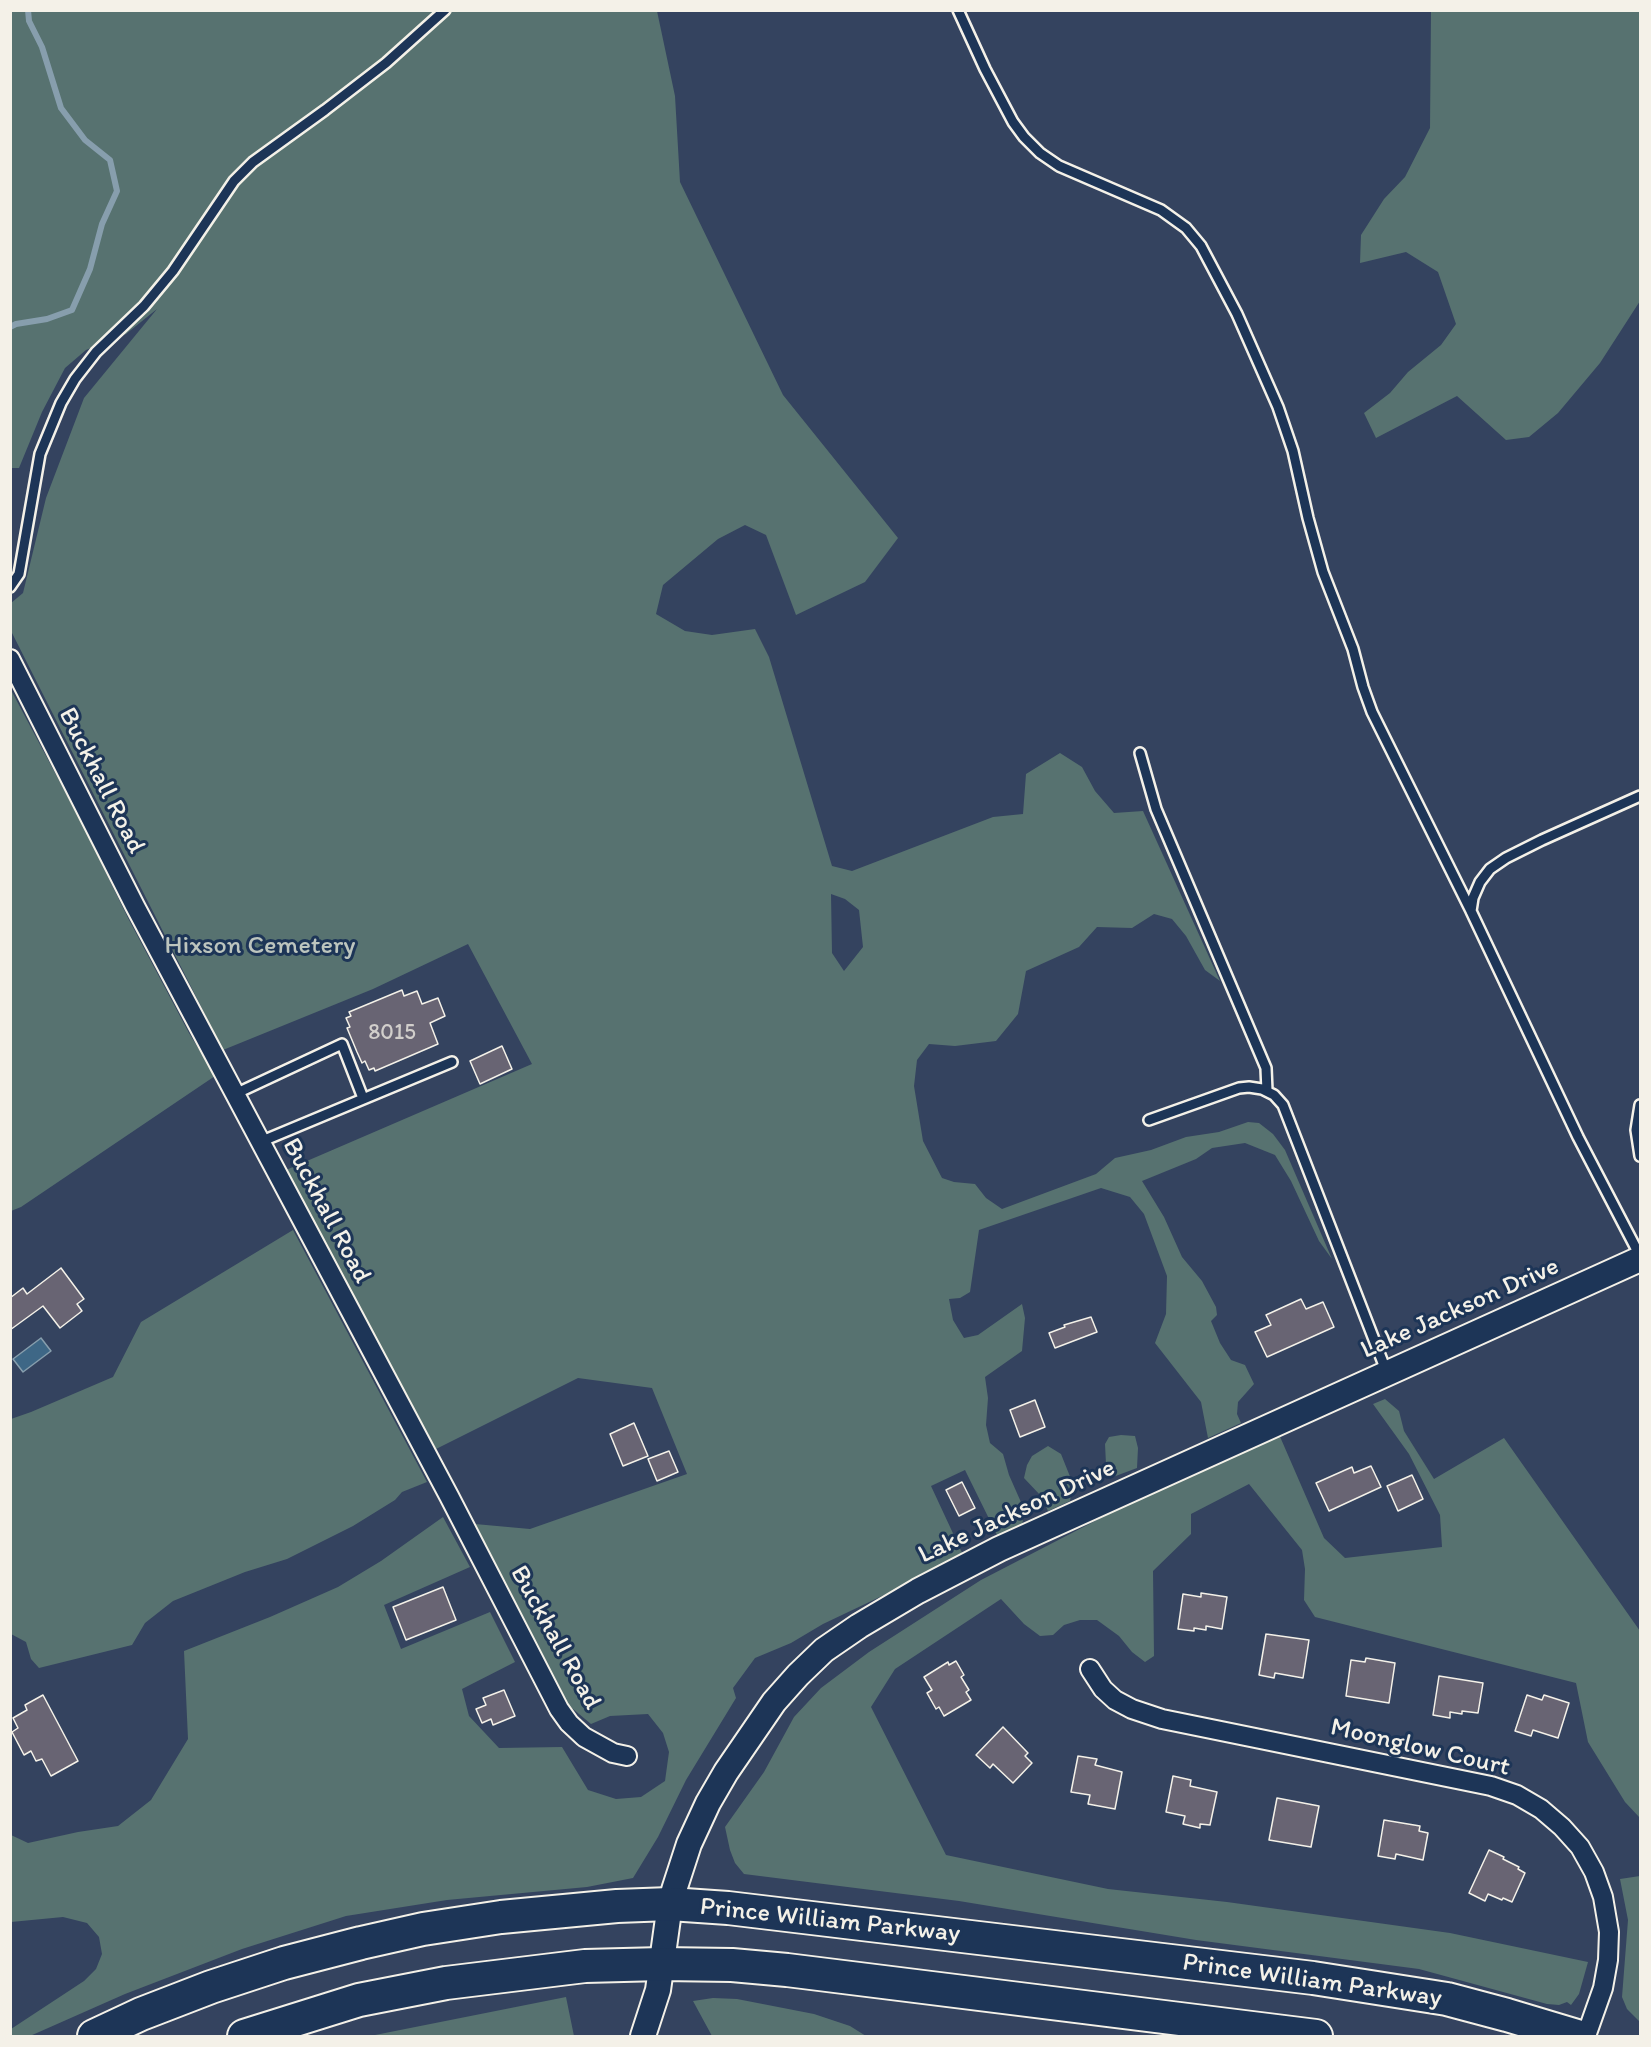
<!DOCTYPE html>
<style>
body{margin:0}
#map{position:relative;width:1651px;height:2047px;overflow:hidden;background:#34435f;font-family:Itim,sans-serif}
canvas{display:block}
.frame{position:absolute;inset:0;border:12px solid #f4f1e8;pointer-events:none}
</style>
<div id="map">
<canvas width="1651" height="2047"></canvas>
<div class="frame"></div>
</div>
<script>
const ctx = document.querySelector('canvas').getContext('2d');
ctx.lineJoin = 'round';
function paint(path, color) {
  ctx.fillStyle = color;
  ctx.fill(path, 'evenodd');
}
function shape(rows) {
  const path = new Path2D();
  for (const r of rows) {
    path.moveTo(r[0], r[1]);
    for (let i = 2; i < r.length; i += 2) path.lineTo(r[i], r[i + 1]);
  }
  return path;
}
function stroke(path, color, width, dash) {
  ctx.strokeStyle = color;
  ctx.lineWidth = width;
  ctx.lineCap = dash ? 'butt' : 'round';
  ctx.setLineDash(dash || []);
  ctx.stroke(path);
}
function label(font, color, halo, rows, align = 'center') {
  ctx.font = font + ' Itim,sans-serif';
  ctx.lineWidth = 6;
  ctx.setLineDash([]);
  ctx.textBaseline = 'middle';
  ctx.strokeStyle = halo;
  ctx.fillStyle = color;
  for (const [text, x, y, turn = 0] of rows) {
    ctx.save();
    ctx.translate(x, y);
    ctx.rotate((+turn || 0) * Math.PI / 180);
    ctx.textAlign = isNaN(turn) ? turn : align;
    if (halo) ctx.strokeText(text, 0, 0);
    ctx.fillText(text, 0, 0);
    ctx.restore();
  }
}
paint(shape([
 [11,11,657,11,675,96,680,182,783,395,898,538,865,582,796,615,766,535,745,525,718,539,663,585,656,614,685,631,712,635,755,629,769,657,832,866,852,871,993,817,1023,814,1026,774,1060,753,1082,767,1095,791,1114,813,1143,811,1220,981,1205,970,1186,936,1172,919,1154,914,1132,928,1097,927,1079,947,1026,971,1018,1014,996,1041,955,1046,929,1044,917,1060,914,1086,923,1141,942,1178,954,1182,975,1184,986,1198,1002,1209,1096,1174,1115,1158,1151,1150,1186,1137,1219,1132,1248,1122,1259,1123,1273,1134,1285,1150,1332,1259,1319,1241,1291,1181,1275,1155,1245,1143,1212,1148,1196,1159,1142,1181,1164,1217,1182,1257,1202,1281,1216,1307,1217,1315,1211,1321,1220,1343,1231,1360,1245,1365,1254,1384,1238,1402,1237,1414,1241,1423,1208,1438,1201,1402,1155,1343,1166,1314,1167,1276,1144,1214,1130,1197,1101,1188,979,1230,970,1292,960,1298,949,1299,953,1320,964,1338,978,1335,1022,1304,1025,1318,1022,1351,985,1377,988,1398,986,1425,990,1443,1003,1454,1009,1475,1024,1509,1022,1528,999,1539,965,1470,931,1486,964,1557,823,1624,791,1643,755,1658,733,1688,736,1698,686,1780,658,1837,633,1878,587,1887,447,1900,346,1916,242,1949,125,1994,30,2036,11,2036,11,2029,84,1981,96,1969,102,1954,99,1937,87,1923,63,1917,11,1922,11,1835,28,1843,78,1832,118,1826,151,1800,188,1739,184,1651,270,1617,338,1587,381,1561,443,1517,470,1567,384,1605,401,1649,490,1612,515,1662,462,1689,469,1716,499,1748,562,1747,588,1790,616,1799,641,1797,665,1781,669,1752,663,1733,648,1714,610,1716,591,1724,567,1704,475,1524,530,1529,687,1474,652,1388,578,1378,436,1449,286,1170,532,1064,468,944,373,989,223,1050,11,631,11,603,23,593,46,498,84,398,157,309,126,334,86,350,65,368,42,412,19,468,11,468],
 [831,894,845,899,859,910,863,947,844,971,832,953],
 [1431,11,1640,11,1640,301,1600,363,1558,413,1529,437,1506,440,1457,396,1376,438,1364,413,1390,393,1408,372,1441,345,1456,324,1438,272,1406,252,1360,263,1361,235,1384,199,1405,177,1430,128],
 [11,690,78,816,128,918,189,1033,215,1076,21,1207,11,1211],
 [293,1230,427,1482,402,1492,395,1500,353,1526,287,1559,245,1572,173,1601,145,1623,132,1645,39,1668,31,1659,26,1642,11,1634,11,1419,31,1412,113,1377,141,1322],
 [1385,1399,1399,1411,1404,1431,1434,1479,1504,1438,1640,1631,1640,1818,1625,1802,1588,1742,1576,1683,1315,1617,1304,1600,1305,1569,1302,1550,1249,1484,1191,1514,1191,1534,1153,1571,1154,1656,1145,1662,1132,1652,1119,1636,1097,1620,1080,1620,1064,1625,1053,1635,1040,1636,1024,1624,1001,1599,895,1669,871,1707,946,1855,1108,1889,1227,1902,1450,1933,1588,1962,1579,1994,1571,2005,1567,2002,1559,2005,1547,2004,1419,1969,1196,1940,959,1901,744,1874,735,1863,730,1850,725,1827,764,1772,794,1717,821,1688,869,1652,981,1580,1153,1491,1278,1432,1324,1538,1345,1558,1442,1547,1440,1515,1409,1454,1373,1404],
 [1121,1435,1135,1436,1138,1448,1137,1468,1113,1477,1106,1464,1105,1444,1109,1437],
 [1048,1446,1061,1454,1073,1484,1070,1501,1048,1511,1041,1496,1024,1478,1027,1465,1032,1456],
 [1640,1876,1640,2022,1627,2009,1622,1997,1628,1920,1620,1879],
 [566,1997,574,2036,370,2036],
 [713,1998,737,1999,814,2014,850,2026,866,2036,712,2036,693,2001]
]), '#577270');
const water = shape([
 [41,1338,51,1351,23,1372,13,1359,41,1338]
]);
paint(water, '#3e6786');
stroke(water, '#879ead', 1.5);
stroke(shape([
 [10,327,16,324,47,319,72,310,90,269,102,224,117,191,110,160,85,140,61,108,42,47,29,21,28,10]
]), '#879ead', 6);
const building = shape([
 [402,990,404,996,417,991,422,1004,438,998,445,1016,430,1023,438,1044,375,1071,374,1068,369,1070,365,1061,362,1063,357,1052,347,1028,350,1027,346,1018,351,1016,349,1012,402,990],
 [502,1046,512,1069,480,1084,470,1061,502,1046],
 [61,1268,84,1299,77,1304,82,1311,60,1328,43,1306,10,1330,10,1298,23,1288,27,1294,61,1268],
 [1301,1299,1306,1309,1323,1302,1334,1327,1267,1357,1255,1332,1271,1325,1266,1315,1301,1299],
 [1091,1317,1097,1332,1055,1348,1049,1333,1065,1327,1064,1325,1091,1317],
 [1035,1400,1045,1427,1020,1437,1010,1410,1035,1400],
 [634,1423,648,1456,623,1466,610,1434,634,1423],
 [669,1451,678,1472,657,1481,648,1459,669,1451],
 [1371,1466,1381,1487,1329,1511,1316,1483,1352,1467,1354,1473,1371,1466],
 [1412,1475,1423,1499,1398,1511,1387,1486,1412,1475],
 [962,1482,975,1508,959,1516,946,1490,962,1482],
 [443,1587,456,1620,406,1640,393,1607,443,1587],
 [1201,1593,1227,1597,1222,1629,1206,1626,1206,1630,1194,1628,1194,1631,1178,1629,1183,1594,1201,1597,1201,1593],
 [1266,1634,1309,1640,1303,1678,1275,1673,1274,1678,1259,1675,1266,1634],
 [1366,1658,1395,1663,1389,1703,1346,1696,1351,1660,1365,1662,1366,1658],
 [956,1661,964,1675,961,1677,969,1690,966,1692,971,1700,944,1716,939,1707,936,1709,927,1693,932,1690,924,1677,948,1662,949,1665,956,1661],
 [1439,1676,1483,1683,1478,1713,1462,1711,1462,1714,1450,1712,1450,1718,1433,1715,1439,1676],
 [504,1690,515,1716,493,1725,491,1719,482,1723,476,1709,486,1705,483,1698,504,1690],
 [43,1695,78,1761,51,1776,42,1759,36,1761,31,1751,24,1755,12,1732,18,1728,13,1718,27,1710,25,1705,43,1695],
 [1527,1695,1542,1700,1544,1695,1569,1703,1558,1738,1533,1730,1531,1736,1515,1731,1527,1695],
 [1003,1727,1028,1753,1025,1756,1032,1763,1013,1783,993,1764,990,1768,976,1755,1003,1727],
 [1078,1756,1097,1759,1095,1765,1122,1772,1115,1809,1088,1804,1090,1795,1071,1792,1078,1756],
 [1173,1776,1191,1780,1190,1786,1217,1792,1210,1825,1200,1824,1200,1828,1183,1824,1185,1816,1166,1812,1173,1776],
 [1277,1798,1319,1806,1311,1847,1269,1840,1277,1798],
 [1384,1820,1420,1826,1419,1831,1428,1833,1423,1860,1396,1854,1395,1859,1378,1856,1384,1820],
 [1489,1850,1504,1857,1503,1859,1519,1867,1518,1869,1525,1873,1512,1902,1503,1898,1502,1900,1488,1894,1485,1901,1469,1893,1489,1850]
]);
paint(building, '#686473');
stroke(building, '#f4f1e8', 1.5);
const lane = shape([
 [958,10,985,69,1013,122,1024,137,1040,153,1059,166,1161,210,1186,228,1201,246,1237,314,1278,407,1293,451,1308,518,1323,572,1353,649,1363,687,1372,712,1471,911],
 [10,587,19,574,40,454,61,403,75,379,96,352,144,306,173,271,234,181,253,162,325,110,386,63,445,10],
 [1140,753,1156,809,1266,1068,1267,1091],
 [1640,796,1542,840,1506,858,1490,869,1480,882,1473,898,1471,911,1578,1137,1640,1256],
 [235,1094,342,1044,363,1098],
 [1640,1105,1636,1130,1640,1156],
 [1149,1120,1239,1088,1249,1087,1262,1089,1274,1095,1283,1105,1387,1373],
 [260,1142,452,1062]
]);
const street = shape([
 [10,659,135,906,449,1496,559,1709,569,1723,584,1737,613,1753,627,1756],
 [1090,1669,1103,1689,1115,1700,1132,1709,1162,1719,1491,1786,1517,1795,1541,1809,1562,1827,1580,1847,1594,1872,1603,1897,1609,1932,1608,1960,1603,1988,1586,2036]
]);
const secondary = shape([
 [643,2036,658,1990,670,1904,675,1887,689,1844,708,1803,726,1772,774,1702,798,1675,824,1650,859,1626,918,1591,999,1549,1640,1259]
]);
const highway = shape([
 [94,2036,141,2014,211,1987,284,1963,361,1943,423,1929,501,1917,617,1906,670,1904,728,1908,1313,1978,1447,1999,1507,2015,1577,2036],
 [244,2036,359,2000,446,1983,585,1966,662,1964,732,1965,787,1970,1316,2036]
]);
stroke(lane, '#f4f1e8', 14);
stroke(street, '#f4f1e8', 22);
stroke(secondary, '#f4f1e8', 28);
stroke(highway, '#f4f1e8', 36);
stroke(lane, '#1d3557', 9);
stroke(street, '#1d3557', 18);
stroke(secondary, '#1d3557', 24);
stroke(highway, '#1d3557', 32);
label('22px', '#d1cecb', null, [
 ["8015",392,1033]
]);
label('26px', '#f4f1e8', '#1d3557', [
 ["Buckhall Road",101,781,63],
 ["Buckhall Road",326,1211,62],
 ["Lake Jackson Drive",1460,1309,-24],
 ["Lake Jackson Drive",1017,1512,-25],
 ["Buckhall Road",555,1638,61],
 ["Moonglow Court",1420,1748,13],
 ["Prince William Parkway",830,1921,6],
 ["Prince William Parkway",1312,1981,8]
]);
label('26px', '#bdc5be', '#1d3557', [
 ["Hixson Cemetery",260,946]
]);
</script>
